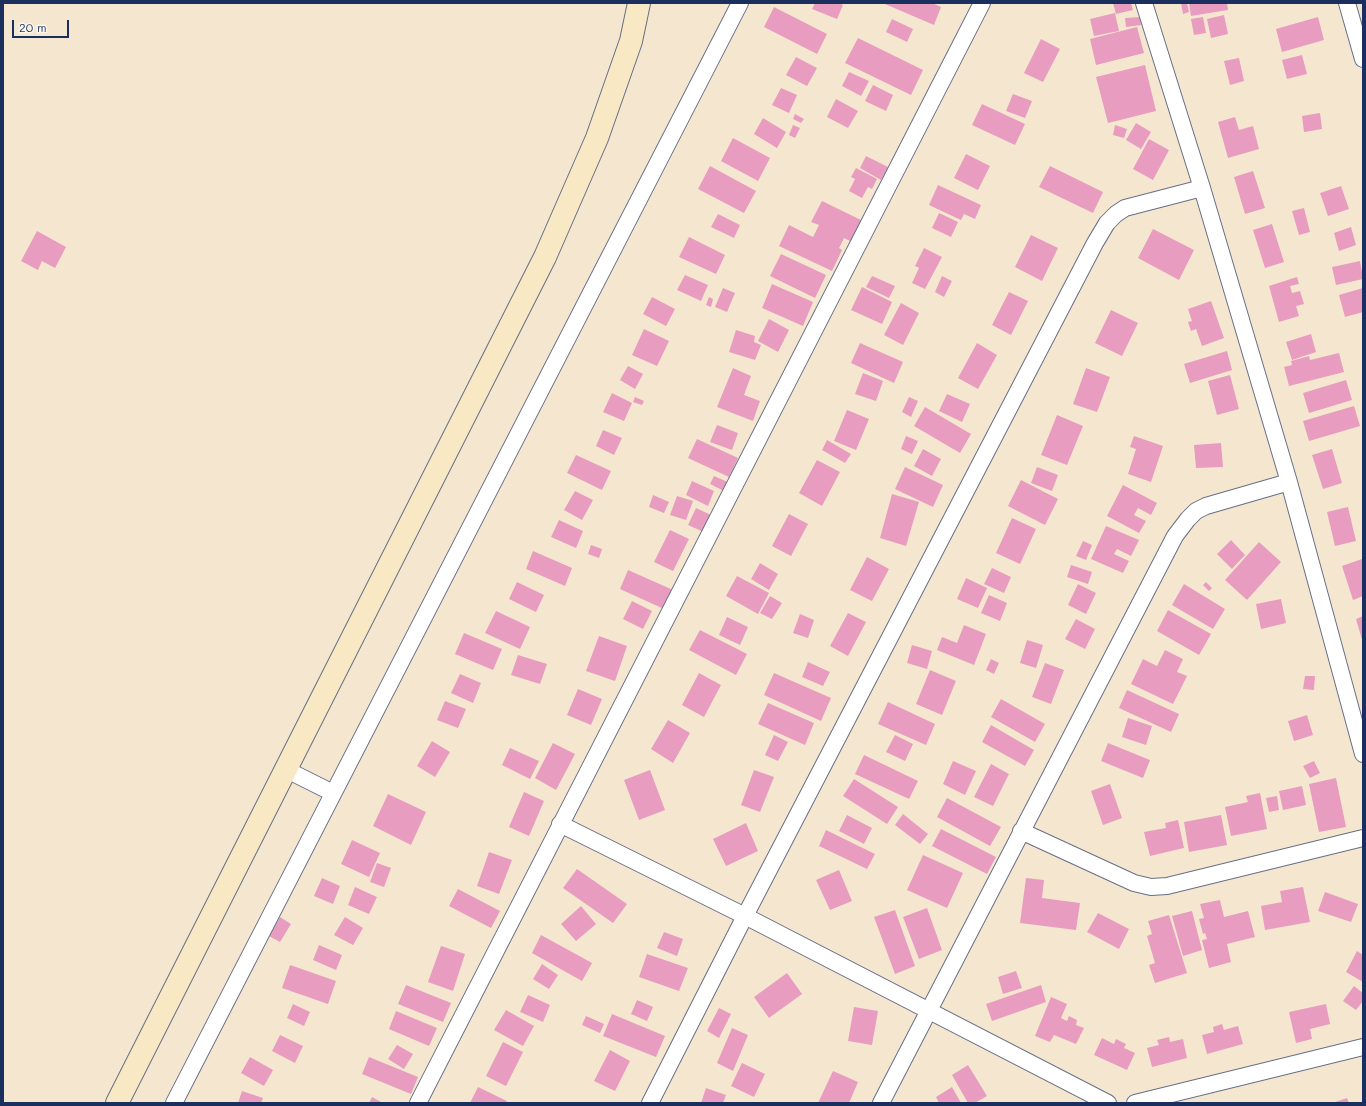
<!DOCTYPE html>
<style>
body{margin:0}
#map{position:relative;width:1366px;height:1106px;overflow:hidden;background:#f5e7cf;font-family:Mali,sans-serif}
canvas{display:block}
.frame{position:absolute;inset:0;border:4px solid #1b2f5e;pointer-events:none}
.scale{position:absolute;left:12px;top:20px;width:57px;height:18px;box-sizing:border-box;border:2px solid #1b2f5e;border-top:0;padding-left:5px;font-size:12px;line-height:14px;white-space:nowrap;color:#1b2f5e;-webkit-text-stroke:3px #fbf7ec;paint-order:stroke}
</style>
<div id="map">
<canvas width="1366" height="1106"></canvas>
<div class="frame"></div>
<div class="scale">20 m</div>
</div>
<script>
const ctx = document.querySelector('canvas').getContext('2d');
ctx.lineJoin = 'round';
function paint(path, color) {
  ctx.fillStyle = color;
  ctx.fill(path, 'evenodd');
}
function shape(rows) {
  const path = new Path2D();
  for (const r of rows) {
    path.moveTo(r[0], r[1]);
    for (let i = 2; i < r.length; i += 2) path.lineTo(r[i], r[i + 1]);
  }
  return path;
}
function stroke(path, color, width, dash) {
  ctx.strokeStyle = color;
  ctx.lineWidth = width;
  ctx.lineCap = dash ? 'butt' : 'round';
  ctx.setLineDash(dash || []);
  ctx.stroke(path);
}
paint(shape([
 [815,3,839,3,843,5,837,19,812,9],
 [885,3,932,3,941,7,934,25,885,4],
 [1113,3,1131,3,1133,10,1116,14],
 [1181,3,1187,3,1189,12,1183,14],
 [1189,3,1227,3,1228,10,1191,16],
 [774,7,827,34,817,54,764,27],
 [1115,13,1119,31,1094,36,1090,19],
 [1224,15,1228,34,1211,38,1207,19],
 [1140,17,1141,25,1126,27,1125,18],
 [1203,17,1206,33,1194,35,1191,19],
 [1318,17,1324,40,1282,52,1276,29],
 [892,19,913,29,907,42,886,32],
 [1137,27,1144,53,1096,65,1090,39],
 [858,38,923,70,911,95,845,63],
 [1041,39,1060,49,1043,82,1024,73],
 [1302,55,1307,74,1287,79,1282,60],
 [796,57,817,68,807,86,786,75],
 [1239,58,1244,81,1230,85,1224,61],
 [1145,65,1156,111,1108,123,1096,77],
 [849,72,869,81,861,96,842,86],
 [873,85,893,95,886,111,865,101],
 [781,88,797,95,789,113,772,105],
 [1013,94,1032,101,1025,118,1006,111],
 [836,99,858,111,848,128,827,117],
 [982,104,1025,124,1015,145,972,125],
 [1320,113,1322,129,1304,132,1302,116],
 [795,114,804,119,801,123,793,119],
 [1235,117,1239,130,1253,126,1259,149,1228,158,1218,122],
 [763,118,786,132,777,148,754,134],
 [1136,123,1151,132,1141,149,1126,140],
 [793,125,800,128,795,138,789,135],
 [1115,125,1127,129,1124,138,1113,135],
 [733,138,770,158,758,181,721,161],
 [1149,139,1169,150,1153,180,1133,169],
 [966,154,990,166,978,190,954,178],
 [866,156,888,167,881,180,860,168],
 [710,166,756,191,744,213,698,189],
 [1050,166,1103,192,1093,213,1039,187],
 [856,168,877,179,872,189,868,187,862,198,849,191,855,179,851,177],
 [1253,171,1265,208,1245,214,1234,177],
 [938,185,981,205,975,219,964,214,961,220,929,205],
 [1341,186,1349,209,1328,216,1320,193],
 [822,201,865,222,854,243,844,238,839,248,842,250,832,271,779,246,789,225,813,237,819,225,811,222],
 [1304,208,1310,232,1299,235,1292,211],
 [939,213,958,222,951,237,932,228],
 [718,214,740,225,734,238,711,227],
 [1272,224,1284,262,1265,268,1253,230],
 [1351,227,1356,245,1339,251,1334,233],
 [1153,229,1194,250,1179,280,1138,258],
 [37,231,66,247,55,268,42,261,38,270,21,261],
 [1031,235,1058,248,1042,281,1015,267],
 [689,237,725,255,716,274,679,257],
 [924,248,942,257,925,289,912,283,919,268,915,266],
 [781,254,826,275,815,298,770,276],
 [1360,261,1363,279,1336,285,1332,267],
 [685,275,708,285,701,301,677,290],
 [872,276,895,286,889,298,866,287],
 [942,276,952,281,944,297,935,292],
 [1297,277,1299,284,1290,286,1292,293,1300,291,1304,304,1296,306,1299,316,1279,322,1269,286],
 [772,284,813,302,803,326,762,308],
 [862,287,892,302,882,324,851,310],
 [723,288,735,293,727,312,715,307],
 [1363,288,1363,312,1345,317,1339,295],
 [1009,292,1028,301,1011,335,992,325],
 [652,297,675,309,666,326,643,314],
 [709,297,713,299,711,307,706,305],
 [1211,301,1224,338,1202,346,1196,329,1191,331,1188,322,1192,321,1188,309],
 [901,303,919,313,903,345,884,335],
 [1111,310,1138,323,1122,356,1095,343],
 [769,319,789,330,778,352,758,341],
 [644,329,669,341,657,366,632,355],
 [736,330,755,336,754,342,761,345,755,360,729,352],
 [1311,334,1316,352,1292,360,1286,342],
 [860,343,903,362,894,383,851,363],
 [977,343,997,355,978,389,958,378],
 [1227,351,1232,370,1190,383,1184,364],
 [1339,353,1344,372,1289,386,1284,367,1292,365,1291,361,1309,356,1310,360],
 [628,366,643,374,635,389,620,380],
 [733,368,751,376,744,395,760,401,753,421,717,407],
 [1086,368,1110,377,1097,412,1073,404],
 [863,373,883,381,876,401,855,394],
 [1230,375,1239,409,1217,415,1208,381],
 [1346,380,1352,400,1309,413,1303,393],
 [612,393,632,403,624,421,603,412],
 [947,394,970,404,962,422,939,411],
 [635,397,644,401,642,405,633,402],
 [909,397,918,401,911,417,902,412],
 [1354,406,1360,426,1309,441,1303,421],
 [925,407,971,434,960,453,914,426],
 [847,410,869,419,856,450,834,441],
 [1057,415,1083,426,1067,465,1041,455],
 [717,425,738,433,732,450,710,442],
 [603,430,622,438,614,455,596,446],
 [906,436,918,441,912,454,901,449],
 [1134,436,1163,446,1151,482,1128,474,1136,449,1130,447],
 [697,439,738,458,729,477,688,458],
 [827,440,851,454,845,463,822,450],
 [1221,443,1223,467,1196,468,1194,445],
 [923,449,941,459,932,476,914,466],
 [1332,449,1342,483,1323,489,1312,455],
 [576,455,611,471,602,490,567,473],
 [817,460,840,472,822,506,799,493],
 [905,467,943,485,933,507,895,489],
 [1037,467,1058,475,1052,491,1031,483],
 [714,476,730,483,726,492,710,484],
 [1021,480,1058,499,1045,525,1008,506],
 [692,481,714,491,708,506,686,495],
 [1123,485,1157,503,1151,515,1138,508,1134,515,1146,521,1139,533,1107,516],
 [575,491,593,500,582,520,564,510],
 [892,494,919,502,906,546,880,538],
 [653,495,669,502,664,513,649,507],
 [677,496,693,501,686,520,670,515],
 [1348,507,1356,541,1335,546,1327,512],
 [696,508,713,516,706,533,688,525],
 [789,514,808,524,791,556,772,546],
 [1012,518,1036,529,1020,564,996,553],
 [559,520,583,531,576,548,551,537],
 [1106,526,1139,540,1131,556,1117,549,1114,554,1129,561,1123,573,1091,559],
 [670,530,689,539,673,571,654,562],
 [1231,540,1245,555,1232,569,1217,554],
 [1083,541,1092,545,1086,560,1076,556],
 [1259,542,1281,562,1247,600,1225,580],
 [591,545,602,549,599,558,588,554],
 [533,551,572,568,565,586,526,569],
 [867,557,889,569,872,601,850,590],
 [1362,559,1363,596,1353,600,1342,566],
 [760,563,778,574,769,590,751,579],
 [1071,565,1092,572,1088,584,1067,577],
 [992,568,1011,577,1004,593,984,584],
 [628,570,673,590,664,609,620,589],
 [737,576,769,593,758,614,726,596],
 [966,578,987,588,978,608,957,599],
 [517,582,544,595,536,612,509,599],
 [1206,582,1212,588,1209,591,1203,585],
 [1078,584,1096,593,1086,614,1068,605],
 [1184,584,1225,609,1213,629,1172,605],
 [989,595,1007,603,1000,621,981,613],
 [770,596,782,603,772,619,760,613],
 [1281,599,1286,623,1261,629,1256,604],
 [632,601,652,611,643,629,623,619],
 [1168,610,1211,634,1199,655,1157,631],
 [496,611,530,627,520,649,485,633],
 [848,613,866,622,848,656,830,646],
 [800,614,814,620,808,638,793,633],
 [1363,616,1363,643,1356,619],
 [727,617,748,627,740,645,719,635],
 [1076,619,1095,629,1085,649,1065,639],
 [964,625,986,634,974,665,937,650,942,637,957,643],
 [700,630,747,654,736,675,689,650],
 [464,633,502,649,493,670,455,654],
 [599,636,627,646,615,681,586,671],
 [1027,640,1043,645,1036,668,1020,663],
 [912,645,932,651,927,669,907,663],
 [1165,650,1183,659,1177,672,1187,676,1173,704,1131,684,1143,659,1157,666],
 [518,655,547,664,540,684,511,675],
 [991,659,999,663,994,674,986,670],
 [808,662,830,672,823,686,802,677],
 [1045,663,1064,670,1051,704,1032,697],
 [930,670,956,681,942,715,916,704],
 [699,673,721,685,704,717,682,705],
 [774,673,831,698,821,721,764,695],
 [460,674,481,683,473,703,451,693],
 [1305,676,1315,676,1314,690,1303,689],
 [578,689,602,699,591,725,567,715],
 [1127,690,1179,714,1171,732,1119,708],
 [1001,699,1045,724,1035,742,991,717],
 [445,701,466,709,458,728,437,720],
 [888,702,935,724,926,745,878,724],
 [768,703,814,723,805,745,758,724],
 [1307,715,1313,735,1294,741,1288,721],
 [1128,718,1152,726,1146,745,1122,737],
 [668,720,690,733,673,763,651,749],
 [991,725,1034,750,1025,766,982,742],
 [774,735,788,742,778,761,765,755],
 [895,735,913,744,905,761,886,752],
 [432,741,450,752,435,777,417,766],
 [553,743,575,754,556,790,535,778],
 [1108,743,1150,760,1143,778,1101,761],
 [510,748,539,761,530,779,502,765],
 [864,755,918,781,909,799,855,774],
 [953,761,976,771,965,795,943,784],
 [1314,761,1320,773,1310,778,1303,766],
 [991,764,1009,774,993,806,974,797],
 [650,770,665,810,639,820,624,780],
 [754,770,774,777,760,812,741,805],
 [1336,778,1346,827,1319,832,1309,784],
 [854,779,898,807,887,824,843,796],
 [1110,784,1122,818,1103,825,1091,791],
 [1302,786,1306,805,1283,810,1279,791],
 [524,792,544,801,529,836,509,827],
 [1260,793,1267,829,1231,836,1225,807,1248,802,1246,796],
 [388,794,426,812,411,845,373,826],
 [1277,796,1279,810,1269,812,1266,798],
 [947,798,1001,827,990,846,937,817],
 [903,814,928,834,920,844,895,825],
 [847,815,872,828,864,844,839,831],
 [1221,815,1227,845,1189,852,1184,822],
 [1178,820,1184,848,1150,856,1144,832,1166,828,1165,823],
 [746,823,758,851,726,866,713,839],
 [941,829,996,857,987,874,932,846],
 [826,830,875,854,867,869,819,846],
 [352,840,380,853,369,877,341,864],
 [489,852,512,860,499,894,477,886],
 [923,855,963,873,947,908,907,890],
 [377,863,391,868,384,887,370,882],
 [577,869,627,904,613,923,563,888],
 [839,870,852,901,830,910,816,880],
 [322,878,340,886,333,904,314,896],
 [1026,878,1044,880,1042,898,1080,903,1076,930,1020,923],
 [355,887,377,897,369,914,348,905],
 [1303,887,1310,922,1265,930,1261,906,1282,902,1280,891],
 [458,889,500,911,491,928,449,906],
 [1325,892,1358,904,1351,922,1318,911],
 [1220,900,1224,917,1248,911,1255,937,1227,944,1231,962,1209,968,1202,940,1207,939,1205,933,1203,934,1199,919,1204,918,1200,904],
 [581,906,596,924,576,941,561,924],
 [927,908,942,950,919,959,903,917],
 [895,910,915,966,895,974,874,917],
 [1192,911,1202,950,1183,956,1172,916],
 [1098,913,1129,929,1119,949,1087,932],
 [1169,915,1187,973,1155,983,1149,965,1155,963,1147,936,1152,934,1148,921],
 [280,917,291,924,280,942,269,936],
 [345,917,363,928,353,945,334,935],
 [664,932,683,939,677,956,657,948],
 [541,935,592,963,582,981,532,953],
 [319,945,342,955,336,970,313,960],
 [441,946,465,954,453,991,428,982],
 [1357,951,1363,955,1363,982,1346,972],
 [647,954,688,968,679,991,639,977],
 [542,964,558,975,549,989,533,979],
 [290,965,336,981,328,1004,282,988],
 [1016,971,1022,988,1003,994,998,977],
 [787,973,802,994,769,1018,754,997],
 [406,985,451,1003,443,1022,398,1004],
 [1041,985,1046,1002,992,1021,986,1004],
 [1354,986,1363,993,1363,1001,1356,1010,1343,1001],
 [528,995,550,1005,543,1022,520,1012],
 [1051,997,1067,1004,1061,1018,1067,1021,1069,1016,1077,1020,1076,1025,1084,1028,1076,1044,1054,1035,1050,1042,1035,1036],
 [637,1000,653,1007,647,1021,631,1014],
 [293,1004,310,1012,304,1026,287,1018],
 [1326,1004,1330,1024,1310,1029,1312,1039,1296,1043,1289,1012],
 [854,1007,878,1011,872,1045,848,1041],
 [719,1008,731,1014,719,1038,707,1031],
 [506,1010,534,1026,523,1046,494,1030],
 [396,1011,437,1028,429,1046,389,1029],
 [612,1014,665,1036,656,1057,603,1036],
 [586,1016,604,1024,600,1033,582,1025],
 [1222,1024,1224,1030,1238,1026,1243,1044,1207,1054,1202,1035,1214,1032,1213,1027],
 [732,1028,748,1035,733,1071,717,1063],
 [280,1035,303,1046,295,1063,272,1051],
 [1169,1037,1170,1042,1183,1039,1187,1058,1152,1067,1147,1048,1159,1045,1157,1040],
 [1102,1038,1114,1044,1116,1039,1126,1044,1124,1048,1135,1053,1127,1070,1094,1055],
 [503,1042,523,1052,506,1086,486,1076],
 [397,1045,413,1054,404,1069,388,1059],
 [610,1050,630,1061,615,1091,594,1081],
 [250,1057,273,1070,264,1086,241,1073],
 [369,1057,418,1077,411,1094,362,1074],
 [742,1063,765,1074,754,1097,731,1086],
 [968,1065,987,1096,975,1103,968,1103,952,1075],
 [833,1071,858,1082,849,1103,818,1103],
 [478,1087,507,1101,506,1103,470,1103],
 [952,1087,961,1103,939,1103,936,1097],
 [706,1088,726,1095,723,1103,701,1103],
 [242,1091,263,1098,261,1103,238,1103],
 [372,1097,383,1103,369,1103],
 [1347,1098,1349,1103,1332,1103]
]), '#e89cc0');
const minor = shape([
 [1144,3,1202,188,1289,482,1363,754],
 [1347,3,1363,59],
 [285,769,333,793],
 [560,824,745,916,1108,1103],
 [1021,831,1134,883,1151,887,1167,886,1363,838],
 [174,1103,740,3],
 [418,1103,982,3],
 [650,1103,745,916,1095,243,1107,223,1116,214,1125,208,1202,188],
 [881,1103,1175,536,1188,519,1196,511,1206,506,1289,482],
 [1135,1103,1363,1047]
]);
const secondary = shape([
 [117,1103,545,257,597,138,631,41,639,3]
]);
stroke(minor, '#676f86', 18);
stroke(secondary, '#676f86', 24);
stroke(minor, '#fff', 16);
stroke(secondary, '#f8e8c3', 22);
</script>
